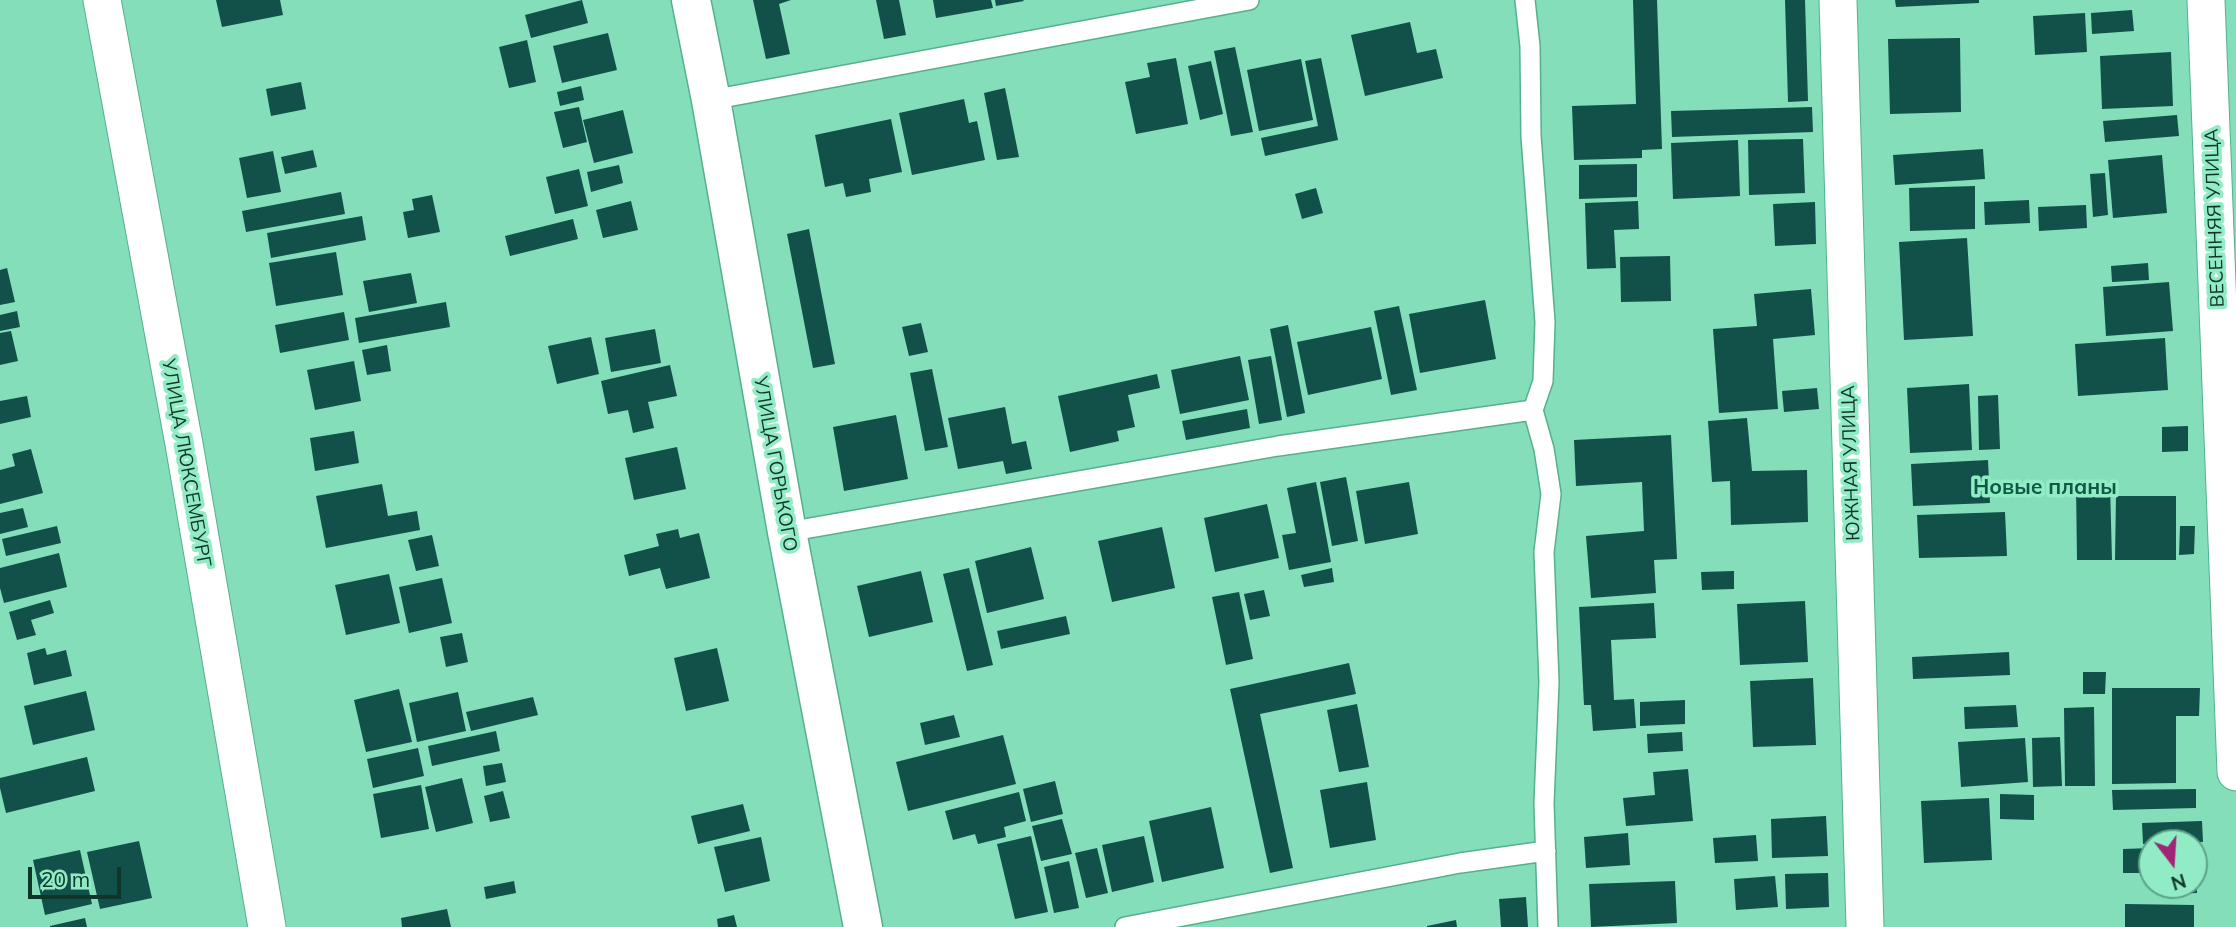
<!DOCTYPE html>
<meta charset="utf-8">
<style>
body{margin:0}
#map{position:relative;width:2236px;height:927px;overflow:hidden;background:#84deb9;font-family:Mulish,sans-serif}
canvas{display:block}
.north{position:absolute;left:2138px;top:829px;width:70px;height:70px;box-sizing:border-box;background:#91ecc6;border:2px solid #5da387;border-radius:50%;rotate:163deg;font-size:19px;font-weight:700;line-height:28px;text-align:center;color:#0f3628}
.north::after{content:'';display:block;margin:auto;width:24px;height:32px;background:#a22477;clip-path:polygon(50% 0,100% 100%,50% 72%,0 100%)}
.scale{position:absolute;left:28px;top:867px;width:93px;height:32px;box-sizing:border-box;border:4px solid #0f3628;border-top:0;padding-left:9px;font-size:21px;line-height:24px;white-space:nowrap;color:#0f3628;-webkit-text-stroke:5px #91ecc6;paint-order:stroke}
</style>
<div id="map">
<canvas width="2236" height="927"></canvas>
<div class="north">N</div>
<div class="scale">20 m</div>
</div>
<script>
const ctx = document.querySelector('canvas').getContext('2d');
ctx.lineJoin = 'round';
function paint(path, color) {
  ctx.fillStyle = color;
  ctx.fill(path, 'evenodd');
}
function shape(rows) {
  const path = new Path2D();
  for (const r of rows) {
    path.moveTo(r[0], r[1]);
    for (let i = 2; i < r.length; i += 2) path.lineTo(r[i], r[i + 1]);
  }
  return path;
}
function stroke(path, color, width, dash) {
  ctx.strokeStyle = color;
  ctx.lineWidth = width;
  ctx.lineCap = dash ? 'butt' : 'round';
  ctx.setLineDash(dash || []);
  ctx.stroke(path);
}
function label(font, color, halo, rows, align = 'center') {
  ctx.font = font + ' Mulish,sans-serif';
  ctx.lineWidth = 7;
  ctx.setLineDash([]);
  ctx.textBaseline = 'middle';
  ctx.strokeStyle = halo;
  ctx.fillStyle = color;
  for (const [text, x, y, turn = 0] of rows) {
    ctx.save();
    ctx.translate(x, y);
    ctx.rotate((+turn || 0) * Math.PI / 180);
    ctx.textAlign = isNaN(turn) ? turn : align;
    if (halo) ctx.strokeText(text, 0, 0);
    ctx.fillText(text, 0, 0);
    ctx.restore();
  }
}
paint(shape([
 [216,0,280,0,283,15,222,27],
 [582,0,588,23,531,38,525,15],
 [753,0,791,0,779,4,790,54,766,59],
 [876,0,899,0,906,35,884,39],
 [933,0,991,0,993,8,936,18],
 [995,0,1023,0,1024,1,996,6],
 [1633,0,1657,0,1662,149,1642,150,1642,158,1574,160,1572,106,1636,104],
 [1785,0,1805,0,1808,101,1788,102],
 [1895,0,1979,0,1979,3,1896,7],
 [2132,10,2134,31,2092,34,2091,13],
 [2085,13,2087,52,2035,55,2033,16],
 [1410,22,1417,53,1436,49,1443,78,1365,96,1351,35],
 [608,33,617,70,562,83,553,46],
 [1960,38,1961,112,1890,114,1888,39],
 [527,40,536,82,509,88,499,47],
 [1235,47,1253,132,1231,136,1214,51],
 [2171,52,2173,106,2102,109,2100,56],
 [1176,58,1188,124,1136,134,1125,82,1150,77,1147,63],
 [1321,58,1338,140,1265,156,1261,138,1318,126,1305,61],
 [1301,59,1313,120,1259,131,1247,70],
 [1211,61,1223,114,1200,120,1188,66],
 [301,82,306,109,271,116,266,89],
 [581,86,584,100,560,106,557,92],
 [1005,88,1019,157,997,160,984,93],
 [964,99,969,123,977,121,985,160,912,175,899,113],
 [579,107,587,142,563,148,554,112],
 [1812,107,1813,132,1672,137,1671,111],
 [623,110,633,153,594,163,583,120],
 [2177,115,2179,136,2105,142,2103,121],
 [891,119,902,172,869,179,871,192,846,197,843,183,825,187,815,135],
 [1803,139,1805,193,1749,195,1748,140],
 [1738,140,1740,196,1673,199,1671,143],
 [1983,149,1985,179,1895,185,1893,155],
 [313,150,317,167,285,174,281,157],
 [273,151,281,192,247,198,239,158],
 [2162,155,2167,213,2113,218,2108,160],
 [1637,164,1637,197,1579,199,1579,165],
 [619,165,623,183,591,192,587,172],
 [579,169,588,206,555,214,546,177],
 [2105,173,2108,215,2093,217,2090,174],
 [1975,186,1975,229,1910,231,1909,188],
 [1316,188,1323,213,1302,219,1295,194],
 [341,192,345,214,246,232,242,211],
 [432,195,440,232,408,238,403,212,414,210,412,199],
 [2029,200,2030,223,1985,225,1984,202],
 [631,201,638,230,603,238,596,210],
 [1638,201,1639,229,1614,230,1616,268,1587,269,1585,203],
 [1815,202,1816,244,1775,246,1773,204],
 [2086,205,2087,228,2039,231,2038,207],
 [362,216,366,240,271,258,267,233],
 [573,219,578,239,510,256,505,236],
 [809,229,835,364,813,368,787,234],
 [1967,238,1973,336,1904,340,1899,242],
 [336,252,343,295,276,306,269,263],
 [1670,256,1671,301,1621,302,1620,257],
 [2148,263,2149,280,2112,282,2111,266],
 [7,268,15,302,0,305,0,270],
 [411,273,417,303,369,312,363,281],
 [2169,282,2173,331,2106,336,2103,287],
 [1811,289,1815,335,1773,339,1778,409,1719,413,1713,329,1757,326,1754,294],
 [1485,300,1496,359,1420,373,1409,314],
 [446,302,450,327,359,343,355,318],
 [1399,306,1417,390,1391,395,1374,311],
 [17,311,20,327,0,331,0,315],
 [344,312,349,340,280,353,275,325],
 [921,323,928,352,909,356,902,327],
 [1288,325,1305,413,1287,417,1270,329],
 [1371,327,1382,379,1308,395,1297,342],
 [655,329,661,363,611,372,605,338],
 [11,331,18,361,0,365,0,333],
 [591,337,599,374,557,384,548,346],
 [2165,338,2168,390,2078,396,2075,344],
 [387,345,391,371,367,375,362,350],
 [1240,356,1249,400,1180,414,1171,370],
 [1271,356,1282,420,1259,424,1248,360],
 [354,361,361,401,315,410,307,370],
 [670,365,677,396,648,402,654,428,633,433,628,410,608,414,601,381],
 [932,369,948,447,925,451,910,373],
 [1157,374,1160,388,1128,395,1135,427,1117,431,1119,441,1070,452,1058,396],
 [1969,384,1972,450,1910,453,1907,388],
 [1817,388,1819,409,1784,412,1782,391],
 [1998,395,2000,449,1979,450,1978,396],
 [27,396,31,417,0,424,0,401],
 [1005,407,1012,444,1026,441,1032,469,1006,474,1003,461,958,469,948,418],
 [1247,409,1250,428,1186,440,1182,421],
 [896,415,908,479,844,491,833,427],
 [1747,418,1752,471,1807,470,1808,522,1731,525,1730,481,1712,482,1708,421],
 [2188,426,2188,451,2162,452,2162,427],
 [354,431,359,463,315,471,310,438],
 [1671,435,1677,559,1654,560,1656,593,1591,598,1586,536,1644,531,1642,482,1576,486,1574,440],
 [677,447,686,489,634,500,625,458],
 [31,449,43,493,0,504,0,470,15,466,12,454],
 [1988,460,1990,503,1913,506,1911,464],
 [1346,477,1358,541,1332,546,1320,482],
 [1316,482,1331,562,1289,570,1282,535,1296,533,1287,488],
 [1409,482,1418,534,1365,544,1356,491],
 [382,484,388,516,417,511,420,530,326,548,316,496],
 [2076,484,2110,484,2112,560,2077,560],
 [2116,496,2176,496,2176,560,2115,560],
 [1267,504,1279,558,1215,572,1204,518],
 [23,508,28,527,0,534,0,513],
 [2005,512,2007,556,1919,558,1917,515],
 [57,526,61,543,6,556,2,539],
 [2180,526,2195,526,2194,554,2179,555],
 [1162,527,1175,588,1112,602,1098,541],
 [678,529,680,538,699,533,710,578,666,589,660,568,629,576,624,555,659,546,656,534],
 [432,535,439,566,416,571,408,540],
 [1031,547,1044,599,987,613,975,561],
 [59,553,67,587,4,603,0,588,0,568],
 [969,568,993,665,967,671,943,574],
 [1332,568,1334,582,1304,587,1301,575],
 [921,571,933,622,869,637,857,586],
 [1734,571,1734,589,1702,590,1701,572],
 [389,574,400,623,346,635,335,585],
 [442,578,452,623,409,633,399,587],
 [1264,590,1270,616,1250,620,1244,594],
 [1239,592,1253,659,1226,665,1212,597],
 [50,600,54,613,31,620,36,635,17,640,9,612],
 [1805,601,1808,662,1740,665,1737,604],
 [1654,603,1656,638,1611,640,1614,700,1634,699,1636,728,1593,731,1591,705,1584,705,1579,607],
 [1066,616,1070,634,1001,649,997,631],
 [462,633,468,662,446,667,440,637],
 [45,648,47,655,66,650,72,676,34,685,27,653],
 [717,648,729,701,686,711,674,658],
 [2009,652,2010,675,1913,679,1912,657],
 [1349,663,1356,694,1260,714,1293,868,1270,873,1230,689],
 [2083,672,2106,672,2105,694,2083,694],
 [1813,678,1816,745,1753,747,1750,681],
 [2112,688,2200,688,2199,716,2176,716,2176,783,2112,784],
 [399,689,412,742,366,752,354,700],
 [86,691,95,730,33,745,24,706],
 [458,692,466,731,417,742,409,703],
 [533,697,538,715,471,731,466,712],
 [1685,700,1685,724,1640,726,1640,702],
 [1357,704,1369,767,1339,772,1327,710],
 [2016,705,2018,727,1965,729,1964,707],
 [2094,707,2095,786,2065,786,2064,708],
 [954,715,960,737,925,745,920,723],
 [496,731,500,751,432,766,428,746],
 [1682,732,1683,751,1648,753,1647,734],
 [1003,735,1016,784,908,811,896,762],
 [2060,737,2062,786,2033,787,2032,738],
 [2025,738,2028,782,1961,787,1958,742],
 [418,748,424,776,373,788,367,759],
 [87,757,95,791,6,813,0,788,0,778],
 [502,763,506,782,486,786,483,766],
 [1688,769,1693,821,1626,826,1623,798,1655,795,1653,772],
 [462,778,473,823,436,832,425,787],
 [1055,781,1063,814,1031,822,1023,789],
 [1367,782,1376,840,1330,848,1320,790],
 [421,785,429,829,381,838,373,794],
 [2196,789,2196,808,2113,810,2112,790],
 [503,791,510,818,490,822,484,796],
 [1019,792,1026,821,1004,827,1006,837,978,844,975,834,953,840,945,811],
 [2000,794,2034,795,2034,820,2000,819],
 [1989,798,1992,860,1924,863,1921,801],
 [743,804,750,831,698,844,691,816],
 [1211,807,1224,868,1162,882,1149,821],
 [1826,816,1828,856,1772,858,1771,819],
 [1062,819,1072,854,1041,861,1032,826],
 [2202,821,2203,842,2143,844,2142,823],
 [1628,833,1630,865,1586,868,1584,837],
 [1756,835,1758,861,1715,863,1713,838],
 [1031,836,1048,912,1015,919,997,844],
 [1144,836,1154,882,1112,892,1102,845],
 [761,837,770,881,725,892,714,847],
 [139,841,152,898,100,909,87,852],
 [2194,846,2196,846,2197,893,2158,894,2158,885,2194,885],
 [1097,848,1108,893,1086,898,1075,853],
 [2152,848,2152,873,2123,873,2123,849],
 [80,850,92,904,45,915,33,860],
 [1069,861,1079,908,1054,913,1044,867],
 [1828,873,1829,907,1786,909,1785,874],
 [1775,876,1778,907,1736,910,1734,879],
 [514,881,516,893,486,899,484,887],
 [1675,881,1677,923,1591,927,1589,884],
 [1526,897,1528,927,1501,927,1499,899],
 [2125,904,2194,905,2194,927,2125,927],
 [447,909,451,927,402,927,401,918],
 [734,915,737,927,718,927,717,919],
 [85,918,87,927,50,927,50,926],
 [1456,920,1457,927,1427,927,1427,926]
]), '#12504a');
const service = shape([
 [1525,0,1530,46,1531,136,1545,322,1543,381,1533,410,1544,449,1551,494,1544,552,1549,682,1544,803,1548,927],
 [711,100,1249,0],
 [787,532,1278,446,1533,410],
 [1125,927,1460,863,1546,851]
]);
const minor = shape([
 [102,0,184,444,267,927],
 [1838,0,1865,927],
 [2206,0,2236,772]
]);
const tertiary = shape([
 [691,0,711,100,787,532,863,927]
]);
stroke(service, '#56b08d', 22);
stroke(minor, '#56b08d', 39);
stroke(tertiary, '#56b08d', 41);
stroke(service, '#fff', 19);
stroke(minor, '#fff', 37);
stroke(tertiary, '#fff', 38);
label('19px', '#0f3628', '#91ecc6', [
 ["ВЕСЕННЯЯ УЛИЦА",2215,218,-92],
 ["УЛИЦА ЛЮКСЕМБУРГ",186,463,80],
 ["ЮЖНАЯ УЛИЦА",1851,463,-92],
 ["УЛИЦА ГОРЬКОГО",775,464,80]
]);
label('bold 21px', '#0d5a42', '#91ecc6', [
 ["Новые планы",2045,488]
]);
</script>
